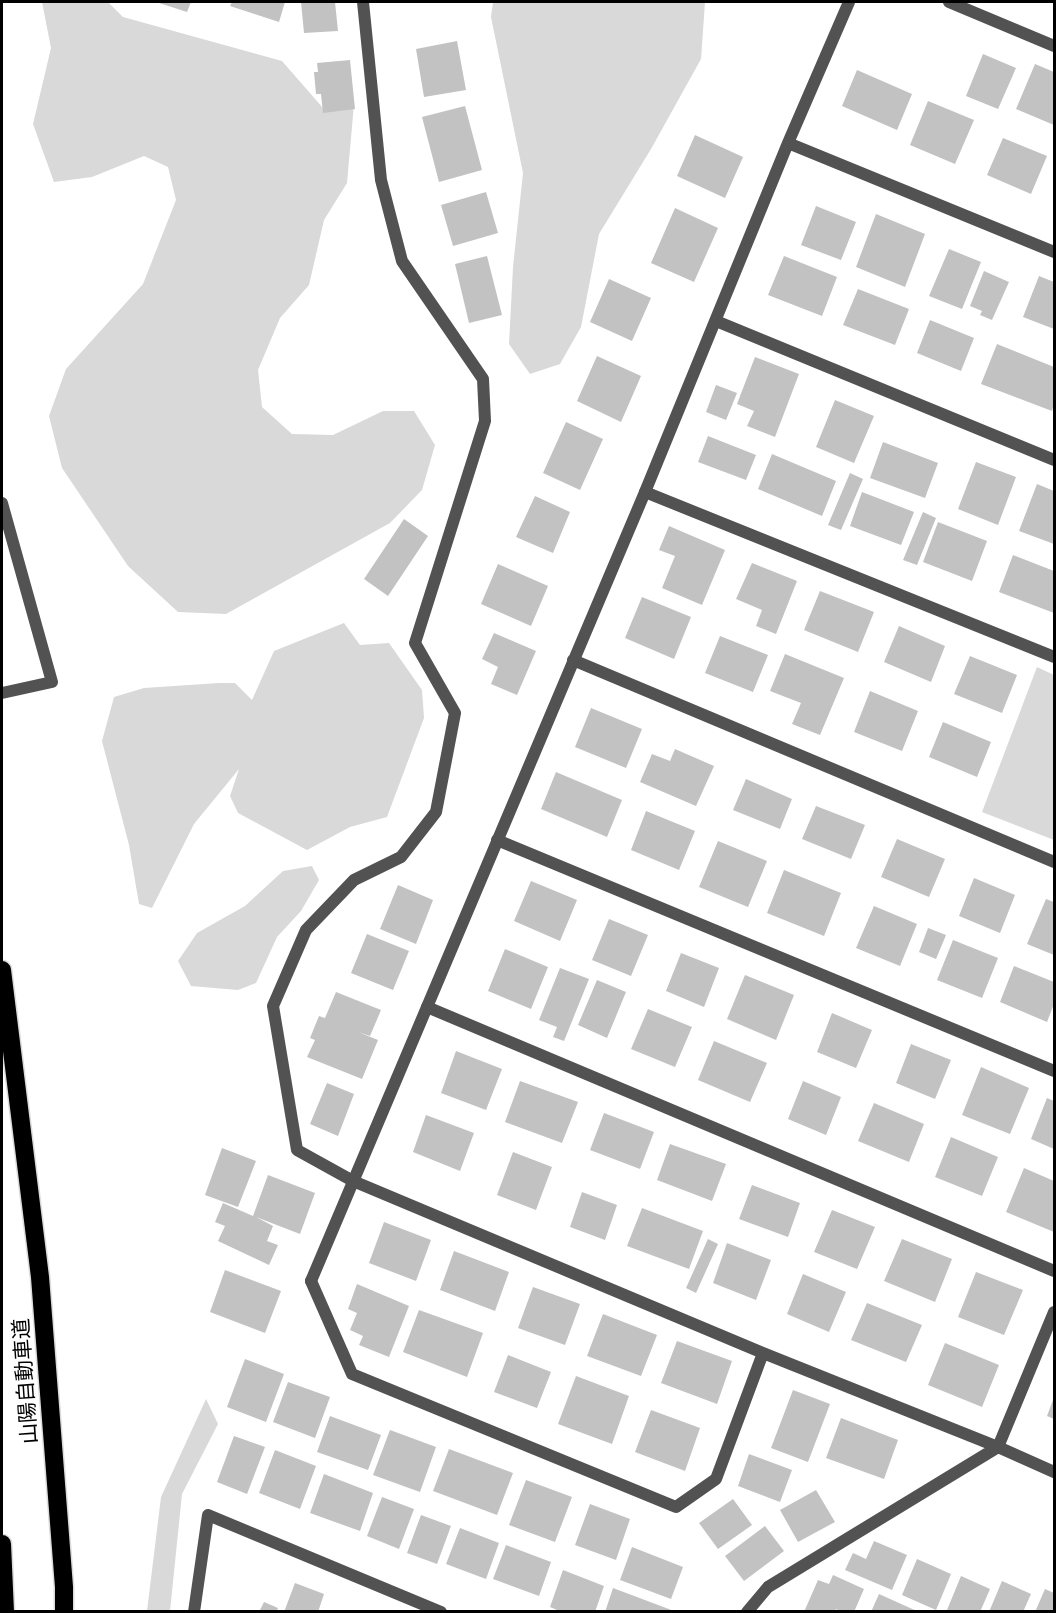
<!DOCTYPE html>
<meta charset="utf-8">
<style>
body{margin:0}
#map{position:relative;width:1056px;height:1613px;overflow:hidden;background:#fff;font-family:Inter,sans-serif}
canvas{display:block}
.frame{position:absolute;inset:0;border:3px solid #000;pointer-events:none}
</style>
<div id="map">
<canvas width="1056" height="1613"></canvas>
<div class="frame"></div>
</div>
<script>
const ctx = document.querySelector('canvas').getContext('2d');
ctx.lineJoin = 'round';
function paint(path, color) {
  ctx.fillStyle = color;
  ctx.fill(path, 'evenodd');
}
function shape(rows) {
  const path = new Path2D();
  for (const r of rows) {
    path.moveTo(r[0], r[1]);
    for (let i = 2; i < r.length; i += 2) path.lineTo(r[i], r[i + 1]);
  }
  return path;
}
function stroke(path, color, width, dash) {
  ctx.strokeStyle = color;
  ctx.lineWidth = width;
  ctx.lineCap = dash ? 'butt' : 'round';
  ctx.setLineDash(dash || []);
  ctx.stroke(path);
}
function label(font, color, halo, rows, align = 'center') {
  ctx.font = font + ' Inter,"Noto Sans JP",sans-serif';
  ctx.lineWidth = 4.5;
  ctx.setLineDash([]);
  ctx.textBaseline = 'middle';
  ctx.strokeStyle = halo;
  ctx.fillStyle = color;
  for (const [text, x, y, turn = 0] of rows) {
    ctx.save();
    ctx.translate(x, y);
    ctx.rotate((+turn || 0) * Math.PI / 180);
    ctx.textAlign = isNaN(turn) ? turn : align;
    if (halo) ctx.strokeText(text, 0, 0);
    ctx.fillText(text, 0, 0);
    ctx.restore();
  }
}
paint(shape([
 [42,2,108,2,123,17,282,61,323,108,354,104,347,183,324,220,309,285,280,318,258,370,262,407,292,434,333,435,383,411,414,411,435,445,422,490,390,523,226,614,178,612,128,566,62,468,49,416,66,369,143,284,176,200,168,167,144,156,92,177,54,182,33,124,51,48],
 [493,2,705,2,701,59,651,149,599,234,581,327,560,364,530,374,509,344,513,267,523,173,491,17],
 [344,623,360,645,389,643,422,690,424,718,387,817,350,827,307,850,238,813,230,796,239,769,194,824,152,908,139,904,129,845,102,741,114,697,144,688,219,683,235,683,252,700,274,651],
 [1037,667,1054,675,1054,840,982,812],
 [312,866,319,880,301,911,277,937,256,983,238,990,191,986,178,961,197,933,245,906,283,871],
 [206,1399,218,1424,182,1494,170,1611,147,1611,161,1497]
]), '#d9d9d9');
paint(shape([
 [156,2,191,2,187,12],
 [232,2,285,2,279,22,230,6],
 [301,2,335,2,338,31,304,33],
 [457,41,466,90,424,97,416,49],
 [983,54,1016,68,998,109,966,96],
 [350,60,355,109,323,113,321,94,316,94,314,72,318,72,317,63],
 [1035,64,1054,72,1054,125,1016,109],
 [857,70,912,94,897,130,842,106],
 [928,101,974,120,955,164,910,145],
 [465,106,482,170,439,182,422,117],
 [695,135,743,157,725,198,677,176],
 [1003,138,1047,156,1031,194,987,175],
 [486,192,498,233,453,246,441,205],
 [816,206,856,222,841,260,801,245],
 [675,208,718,228,694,282,651,263],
 [876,214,925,234,905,287,856,267],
 [949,249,981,262,962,309,929,296],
 [487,256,502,315,469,323,455,264],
 [784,256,837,277,822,316,768,295],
 [984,271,1009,282,992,320,980,315,982,311,970,306],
 [1039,276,1054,282,1054,329,1023,317],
 [609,279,651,298,632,341,590,322],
 [858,289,909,309,895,345,843,325],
 [930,320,974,338,961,371,917,353],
 [997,344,1054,367,1054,404,1052,411,981,384],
 [597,356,641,376,621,422,577,401],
 [755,357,799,374,775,437,747,426,754,411,737,404],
 [716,385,737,393,726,420,706,412],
 [835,400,874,416,854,463,816,447],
 [566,422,603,439,580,490,543,473],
 [708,436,756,455,746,480,698,462],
 [883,442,938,463,925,498,870,478],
 [772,454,836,481,822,516,758,489],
 [976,462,1016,477,998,525,958,509],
 [850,473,863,479,841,530,828,525],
 [1037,484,1054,491,1054,544,1019,531],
 [862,492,914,512,901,545,850,526],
 [535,496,570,512,553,553,516,537],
 [923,512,936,518,917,565,903,560],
 [404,519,428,536,388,596,364,579],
 [938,522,987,541,972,581,923,562],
 [669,526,725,550,702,605,662,588,675,556,659,550],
 [1013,555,1054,571,1054,613,999,592],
 [752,563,797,581,776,634,756,626,762,610,736,599],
 [498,564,548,586,531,626,481,604],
 [820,591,874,612,858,652,804,630],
 [642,597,691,617,674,659,625,638],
 [899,626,945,646,931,682,884,662],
 [494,633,536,651,517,695,491,684,498,667,482,659],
 [720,636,768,655,753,692,705,673],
 [785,654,844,678,820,735,792,724,801,703,770,691],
 [970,656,1017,675,1002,713,954,694],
 [870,691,918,711,902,751,854,732],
 [591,708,642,729,626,768,575,747],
 [943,722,991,742,977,777,929,757],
 [675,749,714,766,696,806,640,782,652,754,670,761],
 [556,772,622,800,607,837,541,809],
 [746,779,792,799,780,829,733,810],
 [816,806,865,825,851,859,802,839],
 [646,811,695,831,679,870,631,850],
 [897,839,945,859,929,897,881,877],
 [718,841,767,861,748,907,699,887],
 [784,870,841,893,824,936,767,913],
 [974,878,1015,895,1000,933,959,916],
 [531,881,577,900,560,941,514,921],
 [398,885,433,900,416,944,380,929],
 [1046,899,1054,902,1054,955,1027,944],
 [874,906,917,924,900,966,856,948],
 [609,919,648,935,631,976,592,960],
 [928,928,946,935,936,959,919,952],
 [367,934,409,951,393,990,351,973],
 [953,940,998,958,982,998,937,980],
 [505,949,548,967,531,1009,488,991],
 [681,953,719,968,704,1007,666,991],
 [1014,966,1054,982,1054,1004,1047,1022,1000,1002],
 [560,968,589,979,564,1041,553,1037,557,1027,539,1020],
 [745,975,794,995,776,1040,727,1019],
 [597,980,626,992,607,1038,578,1025],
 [336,992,381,1010,370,1036,358,1032,378,1040,362,1079,307,1057,315,1040,310,1038,319,1016,325,1018],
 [648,1009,692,1027,675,1067,631,1049],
 [832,1013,872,1030,856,1068,817,1052],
 [714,1041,767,1063,750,1102,698,1080],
 [911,1044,951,1060,935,1099,896,1083],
 [456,1051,502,1069,486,1110,441,1093],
 [981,1067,1029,1088,1010,1134,962,1115],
 [520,1081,578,1102,562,1143,505,1122],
 [803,1081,841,1097,826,1135,788,1119],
 [327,1083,354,1094,338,1136,310,1124],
 [1047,1098,1054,1101,1054,1149,1031,1139],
 [874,1103,924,1124,909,1162,858,1141],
 [604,1113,654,1132,640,1169,590,1150],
 [426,1115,474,1133,460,1171,413,1152],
 [951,1137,998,1157,982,1196,935,1177],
 [670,1144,726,1164,712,1201,657,1180],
 [222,1148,256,1161,238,1207,205,1195],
 [513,1152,552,1167,536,1210,497,1195],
 [1024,1168,1054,1181,1054,1232,1006,1212],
 [268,1175,315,1193,300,1234,256,1217,273,1226,267,1241,278,1245,269,1265,218,1241,225,1226,215,1222,223,1203,253,1216],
 [752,1185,800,1203,788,1237,739,1219],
 [582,1192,617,1205,605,1240,570,1227],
 [642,1208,703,1231,689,1269,627,1246],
 [832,1210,875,1227,857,1269,814,1252],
 [384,1222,431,1240,416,1281,369,1263],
 [708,1239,718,1244,696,1293,686,1288],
 [902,1239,952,1259,935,1302,884,1281],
 [727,1243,771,1260,756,1300,713,1283],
 [454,1251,509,1272,495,1311,440,1290],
 [225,1270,281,1291,265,1333,210,1312],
 [976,1272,1023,1290,1004,1335,958,1317],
 [803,1274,846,1292,829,1332,787,1314],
 [357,1284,409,1306,389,1357,359,1345,363,1336,350,1330,357,1313,348,1309],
 [533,1287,580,1304,565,1345,518,1328],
 [867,1303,922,1325,906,1362,851,1340],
 [419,1310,483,1333,467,1377,403,1352],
 [603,1314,657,1335,641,1376,587,1356],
 [677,1341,732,1361,717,1404,661,1383],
 [945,1343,999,1365,982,1407,928,1385],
 [508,1355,551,1372,537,1408,494,1392],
 [245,1359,284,1374,266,1422,227,1407],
 [576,1376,629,1396,612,1444,558,1424],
 [288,1382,330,1397,315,1438,273,1422],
 [793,1390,830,1404,808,1462,771,1448],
 [1054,1397,1054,1419,1047,1416],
 [651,1410,700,1428,685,1471,635,1452],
 [330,1416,381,1435,368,1470,317,1452],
 [841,1418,898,1440,884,1479,826,1458],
 [390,1430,436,1447,420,1492,373,1475],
 [234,1436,265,1447,247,1494,217,1482],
 [449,1449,513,1473,497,1515,433,1491],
 [275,1450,316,1466,300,1509,259,1493],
 [749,1454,792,1470,780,1502,738,1486],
 [324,1474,373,1493,360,1531,310,1513],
 [526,1480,572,1497,555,1542,509,1525],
 [816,1490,835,1522,798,1542,780,1510],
 [382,1497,414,1509,399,1549,367,1536],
 [733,1499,752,1525,718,1549,699,1523],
 [590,1504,630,1519,616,1560,575,1545],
 [421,1515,451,1526,437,1564,407,1553],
 [765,1526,784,1551,744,1581,725,1556],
 [460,1528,499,1543,486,1579,446,1564],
 [874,1541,907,1555,892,1590,845,1570,853,1553,866,1559],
 [506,1545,551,1562,539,1596,493,1579],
 [632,1547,683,1567,671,1599,620,1580],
 [917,1559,951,1574,936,1610,902,1595],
 [563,1570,604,1586,595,1612,562,1612,550,1607],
 [833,1575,864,1589,854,1612,841,1612,836,1609,835,1612,804,1612,818,1580,829,1584],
 [961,1576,990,1589,980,1612,951,1612,947,1610],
 [1002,1581,1031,1594,1023,1612,989,1612],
 [295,1583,324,1594,318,1612,284,1612],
 [613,1588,674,1611,674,1612,605,1612],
 [1045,1589,1054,1593,1054,1612,1035,1612],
 [879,1594,919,1612,871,1612],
 [264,1602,278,1608,276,1612,259,1612]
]), '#c2c2c2');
const motorway = shape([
 [2,970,40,1277,64,1587,64,1612],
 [2,1544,5,1612]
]);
stroke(motorway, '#dbdbdb', 21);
stroke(shape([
 [363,2,381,180,402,261,483,379,485,421,415,643,455,713,436,812,401,857,354,880,306,930,273,1006,297,1150,353,1181,763,1353,998,1447,1054,1472],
 [949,2,1054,46],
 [716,321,1054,460],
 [645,492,1054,657],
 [2,503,52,682,2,693],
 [497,840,1054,1071],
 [427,1007,1054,1271],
 [311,1281,352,1374,676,1507,716,1479,763,1353],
 [194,1612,208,1515,441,1612],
 [747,1612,768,1587,998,1447]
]), '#525252', 12);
stroke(shape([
 [788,143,1054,252],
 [573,660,1054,862],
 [311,1281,645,492,788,143,849,2],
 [998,1447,1054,1312]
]), '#525252', 12);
stroke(motorway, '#000', 18);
label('21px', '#000', '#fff', [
 ["山陽自動車道",26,1381,-94]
]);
</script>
